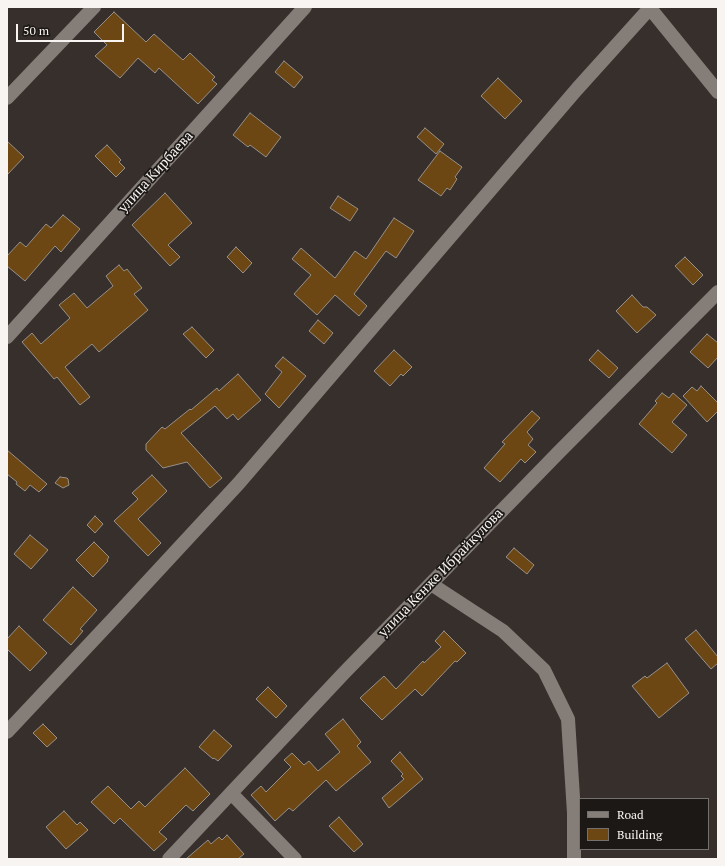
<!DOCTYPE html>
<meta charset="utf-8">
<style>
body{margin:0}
#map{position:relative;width:725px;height:866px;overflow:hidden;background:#362f2b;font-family:"PT Serif",serif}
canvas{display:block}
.frame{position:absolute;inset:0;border:8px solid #f8f4f1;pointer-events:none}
.legend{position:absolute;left:579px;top:798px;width:130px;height:52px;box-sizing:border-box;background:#1b1816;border:1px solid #73706e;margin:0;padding:5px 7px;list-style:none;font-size:12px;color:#f8f4f1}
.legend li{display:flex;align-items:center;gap:8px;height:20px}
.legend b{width:20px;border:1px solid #73706e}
.scale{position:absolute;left:16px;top:24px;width:108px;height:18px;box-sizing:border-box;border:2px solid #f8f4f1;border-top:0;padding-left:5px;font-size:12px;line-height:14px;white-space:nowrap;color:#f8f4f1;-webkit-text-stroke:3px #1b1816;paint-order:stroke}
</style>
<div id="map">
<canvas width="725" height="866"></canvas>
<div class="frame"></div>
<ul class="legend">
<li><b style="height:5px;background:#857d78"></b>Road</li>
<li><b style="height:11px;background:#6c4613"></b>Building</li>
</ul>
<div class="scale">50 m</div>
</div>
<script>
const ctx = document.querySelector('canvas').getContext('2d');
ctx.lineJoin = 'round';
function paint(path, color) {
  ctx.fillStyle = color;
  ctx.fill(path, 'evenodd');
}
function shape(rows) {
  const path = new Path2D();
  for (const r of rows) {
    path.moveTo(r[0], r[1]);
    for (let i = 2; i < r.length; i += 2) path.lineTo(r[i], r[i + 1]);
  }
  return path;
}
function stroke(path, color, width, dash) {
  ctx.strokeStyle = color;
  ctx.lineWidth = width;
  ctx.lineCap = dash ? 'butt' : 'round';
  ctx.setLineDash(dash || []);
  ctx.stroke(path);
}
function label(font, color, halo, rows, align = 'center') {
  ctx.font = font + ' "PT Serif",serif';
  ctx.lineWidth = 3.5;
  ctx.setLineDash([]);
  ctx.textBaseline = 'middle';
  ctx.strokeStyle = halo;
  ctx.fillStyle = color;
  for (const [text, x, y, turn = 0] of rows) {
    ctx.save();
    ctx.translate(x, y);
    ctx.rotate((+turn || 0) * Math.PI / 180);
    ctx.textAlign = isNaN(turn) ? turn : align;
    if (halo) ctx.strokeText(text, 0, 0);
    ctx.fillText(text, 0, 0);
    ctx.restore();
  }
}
const building = shape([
 [114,12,146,42,154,34,183,60,190,53,215,77,212,80,217,84,198,104,159,68,155,73,138,58,120,78,95,56,107,45,94,32,114,12],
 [284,61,303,77,294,88,275,72,284,61],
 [498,78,522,101,505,119,481,96,498,78],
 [250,113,281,137,266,157,250,145,248,147,233,135,250,113],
 [425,128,444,144,436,154,417,137,425,128],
 [7,141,24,157,7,175,7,141],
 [107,145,121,160,119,162,125,168,116,177,95,156,107,145],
 [440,151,462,167,455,177,457,179,450,190,447,188,441,196,418,180,440,151],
 [165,193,192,223,168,245,180,257,170,266,132,225,165,193],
 [338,196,358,209,350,221,330,208,338,196],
 [63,215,80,229,61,252,55,246,25,281,7,266,7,256,20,242,26,247,46,224,51,228,63,215],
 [394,218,414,231,396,258,386,251,354,294,367,306,359,316,335,295,317,315,294,294,311,275,292,259,301,248,335,278,355,251,366,259,394,218],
 [236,247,252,263,243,273,227,257,236,247],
 [685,257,703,275,693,285,675,266,685,257],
 [119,265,124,271,127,269,142,288,134,294,148,310,99,352,92,344,65,367,90,397,80,405,57,377,54,379,22,342,32,333,41,344,70,318,59,305,74,293,87,308,113,286,106,276,119,265],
 [632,295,643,307,647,307,656,315,637,333,616,311,632,295],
 [318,320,333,333,324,344,309,331,318,320],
 [192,327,214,350,206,358,183,334,192,327],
 [707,334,718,343,718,357,708,368,690,352,707,334],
 [394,350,412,367,403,376,401,374,390,386,374,371,394,350],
 [598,350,618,368,609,378,589,360,598,350],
 [283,357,306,376,279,408,265,394,282,372,275,366,283,357],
 [238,374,261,400,238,420,233,414,227,419,215,406,181,433,222,478,210,488,187,462,163,468,146,450,146,444,162,427,165,429,190,409,191,410,217,388,219,391,238,374],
 [701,386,718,403,718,411,707,422,683,396,692,387,697,391,701,386],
 [662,393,669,398,673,393,687,405,672,422,687,435,672,453,639,424,657,403,655,401,662,393],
 [532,411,540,418,527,432,533,439,528,445,536,452,525,463,521,459,500,482,484,468,505,444,502,442,532,411],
 [7,450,47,484,39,492,30,485,25,491,16,484,17,482,7,474,7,450],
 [152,475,167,491,138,519,161,543,148,556,114,521,138,499,132,493,152,475],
 [60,477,67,478,68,479,69,485,63,488,55,483,60,477],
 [95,516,103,524,95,533,87,525,95,516],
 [30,535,48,550,31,569,14,554,30,535],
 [94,542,109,557,107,560,108,561,93,577,76,560,94,542],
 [514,548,534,565,527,574,506,557,514,548],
 [73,587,97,610,80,629,83,631,71,645,43,620,73,587],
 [19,626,47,653,30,671,7,649,7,639,19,626],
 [696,630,718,657,718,663,711,669,685,639,696,630],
 [444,631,466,653,457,662,455,661,422,696,415,689,382,720,360,698,384,676,396,689,423,661,424,663,441,647,435,641,444,631],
 [667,663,689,693,659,718,632,686,645,676,647,678,667,663],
 [268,687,287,706,276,718,256,699,268,687],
 [343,719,361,742,357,746,371,762,336,791,326,780,293,811,289,808,275,821,251,795,261,786,266,792,291,767,284,760,292,753,304,765,309,761,318,771,340,752,325,734,343,719],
 [43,724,57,738,47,747,33,733,43,724],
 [214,730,232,746,218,761,214,758,213,759,199,747,214,730],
 [400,752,423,779,389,808,382,798,404,779,401,776,403,774,391,761,400,752],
 [185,768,210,794,193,811,186,805,159,832,167,839,154,851,120,818,114,824,91,802,108,786,131,809,139,801,145,807,185,768],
 [64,811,77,825,80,822,88,830,66,849,46,827,64,811],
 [339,817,363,844,354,852,329,826,339,817],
 [227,835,244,854,238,859,186,859,208,840,211,844,219,837,222,840,227,835]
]);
paint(building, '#6c4613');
stroke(building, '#97918a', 1);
stroke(shape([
 [649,7,718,92],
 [7,98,94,7],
 [7,337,305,7],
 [431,584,503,631,544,670,568,719,574,813,574,859],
 [7,732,114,618,239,483,577,89,650,8],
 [231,793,295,859],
 [169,859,343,674,557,454,718,292]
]), '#857d78', 14);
label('14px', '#f8f4f1', '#1b1816', [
 ["улица Кирбаева",156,172,-48],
 ["улица Кенже Ибрайкулова",441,573,-46]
]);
</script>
